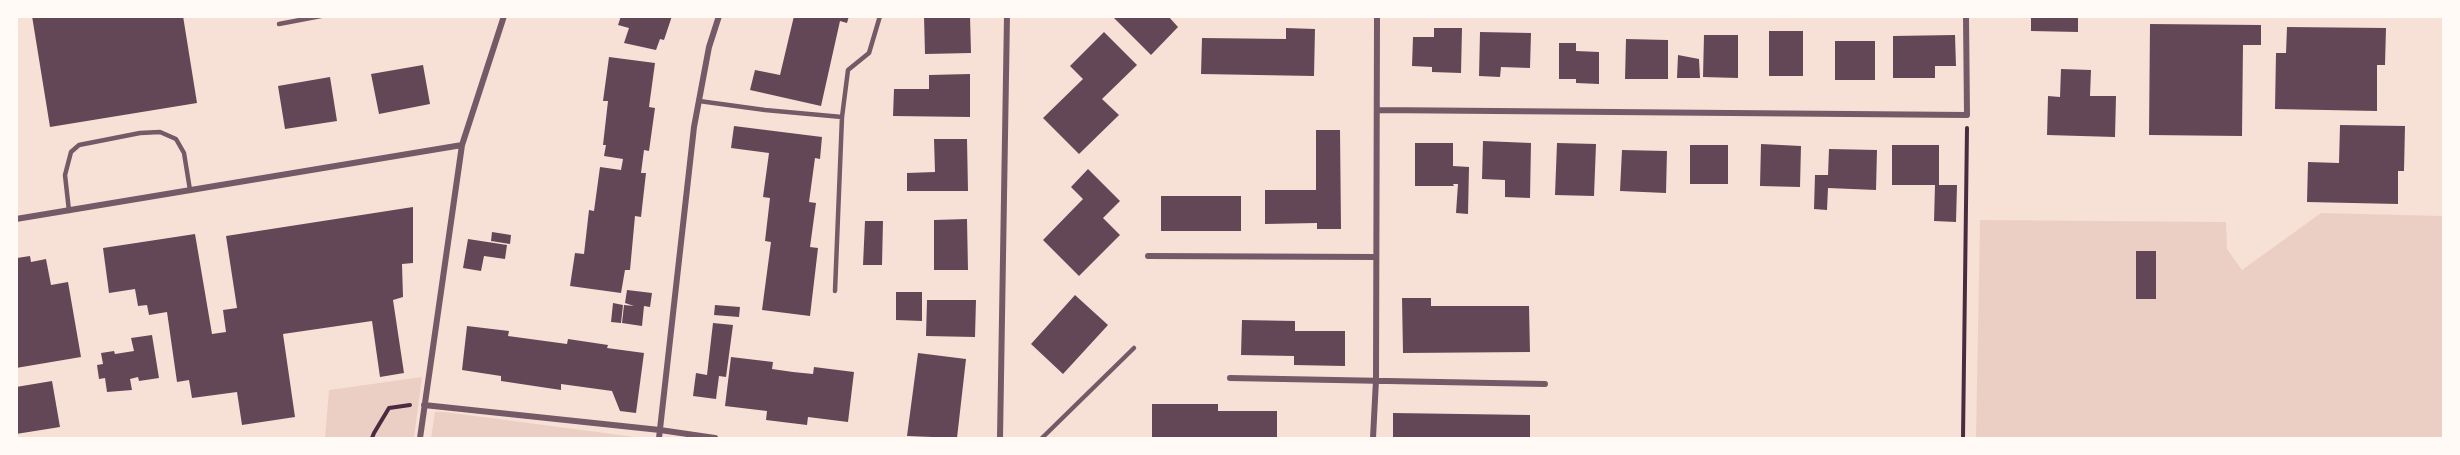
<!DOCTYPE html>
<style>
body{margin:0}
#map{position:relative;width:2460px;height:455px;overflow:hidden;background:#f7e1d7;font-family:Quicksand,sans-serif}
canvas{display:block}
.frame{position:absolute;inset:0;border:18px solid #fffaf5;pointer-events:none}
</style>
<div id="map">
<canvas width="2460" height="455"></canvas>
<div class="frame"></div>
</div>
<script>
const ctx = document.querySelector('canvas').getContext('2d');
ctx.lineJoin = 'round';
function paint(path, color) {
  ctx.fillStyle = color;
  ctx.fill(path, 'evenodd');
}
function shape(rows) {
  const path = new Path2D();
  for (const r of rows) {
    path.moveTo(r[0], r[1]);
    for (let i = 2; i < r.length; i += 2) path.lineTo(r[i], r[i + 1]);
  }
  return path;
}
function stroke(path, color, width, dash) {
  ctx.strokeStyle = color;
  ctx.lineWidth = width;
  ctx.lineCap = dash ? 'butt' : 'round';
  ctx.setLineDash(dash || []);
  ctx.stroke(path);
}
paint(shape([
 [2321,213,2443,216,2443,438,1976,438,1980,220,2226,222,2227,249,2242,270],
 [422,377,414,438,325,438,329,390],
 [435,412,445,412,635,437,431,438]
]), '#ebcfc5');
paint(shape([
 [32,16,183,16,197,103,50,127],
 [621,16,672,16,664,40,660,39,656,50,624,43,629,28,618,25],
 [794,16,849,16,847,23,840,21,821,106,750,90,755,70,780,75],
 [924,16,970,16,971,53,925,54],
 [1116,16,1168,16,1178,27,1151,55,1114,18],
 [2031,16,2078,16,2078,32,2031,31],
 [2150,24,2261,25,2261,45,2243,45,2242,136,2149,135],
 [2287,27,2386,28,2385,65,2377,65,2377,111,2275,109,2276,53,2286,53],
 [1286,28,1315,29,1314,76,1201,74,1202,38,1286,39],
 [1434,28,1462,28,1461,73,1432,72,1432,67,1412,66,1413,37,1434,37],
 [1769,31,1803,31,1803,76,1769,76],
 [1104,32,1137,65,1102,99,1119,115,1079,154,1043,118,1083,79,1070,66],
 [1480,32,1531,33,1530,68,1501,67,1500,77,1479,76],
 [1704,35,1738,35,1738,78,1703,77],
 [1955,35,1956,66,1935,66,1935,78,1893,78,1893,36],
 [1626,39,1668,40,1668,79,1625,79],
 [1835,41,1875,41,1875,80,1835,80],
 [1559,43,1576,43,1576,51,1599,52,1599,84,1576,83,1576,79,1559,79],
 [1678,55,1699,59,1700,78,1677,78],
 [609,57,655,63,649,107,655,108,649,151,644,150,641,173,646,173,641,217,635,216,630,270,625,270,621,293,570,286,575,253,584,254,589,210,594,211,600,167,621,170,623,159,604,156,606,145,603,145,608,101,603,101],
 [423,65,430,104,379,114,371,74],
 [2061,69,2091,70,2090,96,2116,96,2115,137,2047,135,2048,96,2060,97],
 [970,74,970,117,893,116,894,89,929,89,929,75],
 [330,77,337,121,285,129,278,86],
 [2340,125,2405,126,2404,171,2398,171,2398,204,2307,202,2308,162,2339,163],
 [734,126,822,137,820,159,815,158,809,202,816,203,810,247,818,248,810,316,762,310,771,242,765,241,770,198,763,197,769,153,731,148],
 [1316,130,1340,130,1341,229,1317,229,1317,223,1265,224,1265,190,1316,190],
 [934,139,967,139,968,191,907,191,907,173,935,172],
 [1483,141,1531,143,1530,198,1505,197,1505,180,1482,179],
 [1415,143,1453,143,1453,166,1469,167,1468,214,1456,213,1458,184,1453,184,1454,186,1415,186],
 [1557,143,1596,144,1594,196,1555,195],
 [1761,144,1801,146,1800,187,1760,186],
 [1690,145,1728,145,1728,184,1690,184],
 [1892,145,1939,145,1939,185,1957,185,1956,222,1934,221,1935,185,1892,185],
 [1829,149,1877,150,1876,190,1828,188,1827,210,1814,209,1815,175,1828,175],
 [1622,150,1667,151,1666,193,1620,191],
 [1088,169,1120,201,1103,218,1120,235,1079,276,1043,240,1083,199,1071,187],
 [1161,196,1241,196,1241,231,1161,231],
 [413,207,413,263,402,264,403,297,393,300,404,373,380,377,372,321,283,334,295,417,242,425,237,392,192,398,189,380,177,382,167,312,149,315,147,305,138,306,135,289,109,293,103,248,195,234,212,334,226,332,223,310,237,308,226,236],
 [967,219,968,270,934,270,934,220],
 [865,221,883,221,882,265,863,265],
 [492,232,511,235,510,244,491,241],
 [468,239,507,245,505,259,484,256,481,271,463,268],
 [2136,251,2156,251,2156,299,2136,299],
 [30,256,31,262,46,259,51,285,68,282,81,357,16,368,17,258],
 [627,290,652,293,650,307,644,306,642,326,622,323,624,305,634,306,625,303],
 [896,292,922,292,922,321,896,320],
 [1075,295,1108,325,1063,374,1031,344],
 [1402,298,1431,298,1431,306,1529,306,1530,352,1403,353],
 [927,300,976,300,975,337,926,336],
 [613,303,623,305,621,323,611,322],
 [715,305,740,307,739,317,714,315],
 [1242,320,1295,321,1295,331,1345,331,1345,366,1294,365,1294,356,1241,355],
 [713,323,733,325,726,377,719,376,716,399,693,396,696,373,707,375],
 [467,326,509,331,508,336,567,344,568,339,608,345,607,348,644,353,636,413,620,411,612,391,561,384,561,390,501,381,501,376,462,370],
 [152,335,159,378,139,381,138,377,130,379,132,390,107,392,105,378,99,379,97,365,103,364,101,353,114,351,115,354,134,351,131,338],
 [918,353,966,359,957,438,907,436],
 [731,357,773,362,772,369,793,372,813,374,814,367,854,372,848,422,808,417,807,425,766,420,767,411,725,406],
 [52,381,60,427,16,434,16,387],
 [1152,404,1218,404,1218,411,1277,411,1277,438,1152,438],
 [1393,413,1530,415,1530,438,1393,438]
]), '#644757');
stroke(shape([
 [372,438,374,433,389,408,410,405],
 [1963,438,1967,128]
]), '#4a2c40', 4);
stroke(shape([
 [279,24,321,16],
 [699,101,765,110,842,117],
 [69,211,65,175,71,152,79,145,140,133,160,132,176,139,184,153,190,190],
 [835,291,842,117,848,70,869,53,880,16],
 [1042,438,1134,348]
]), '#755966', 4.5);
stroke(shape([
 [1377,110,1967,115,1966,16],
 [16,219,462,145],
 [1148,256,1376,257],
 [1230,378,1545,384],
 [424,405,660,430,715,438],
 [420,438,462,145,504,16],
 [659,438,694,127,709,47,719,16],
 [1000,438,1007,16],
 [1373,438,1376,380,1377,16]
]), '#755966', 6);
</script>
